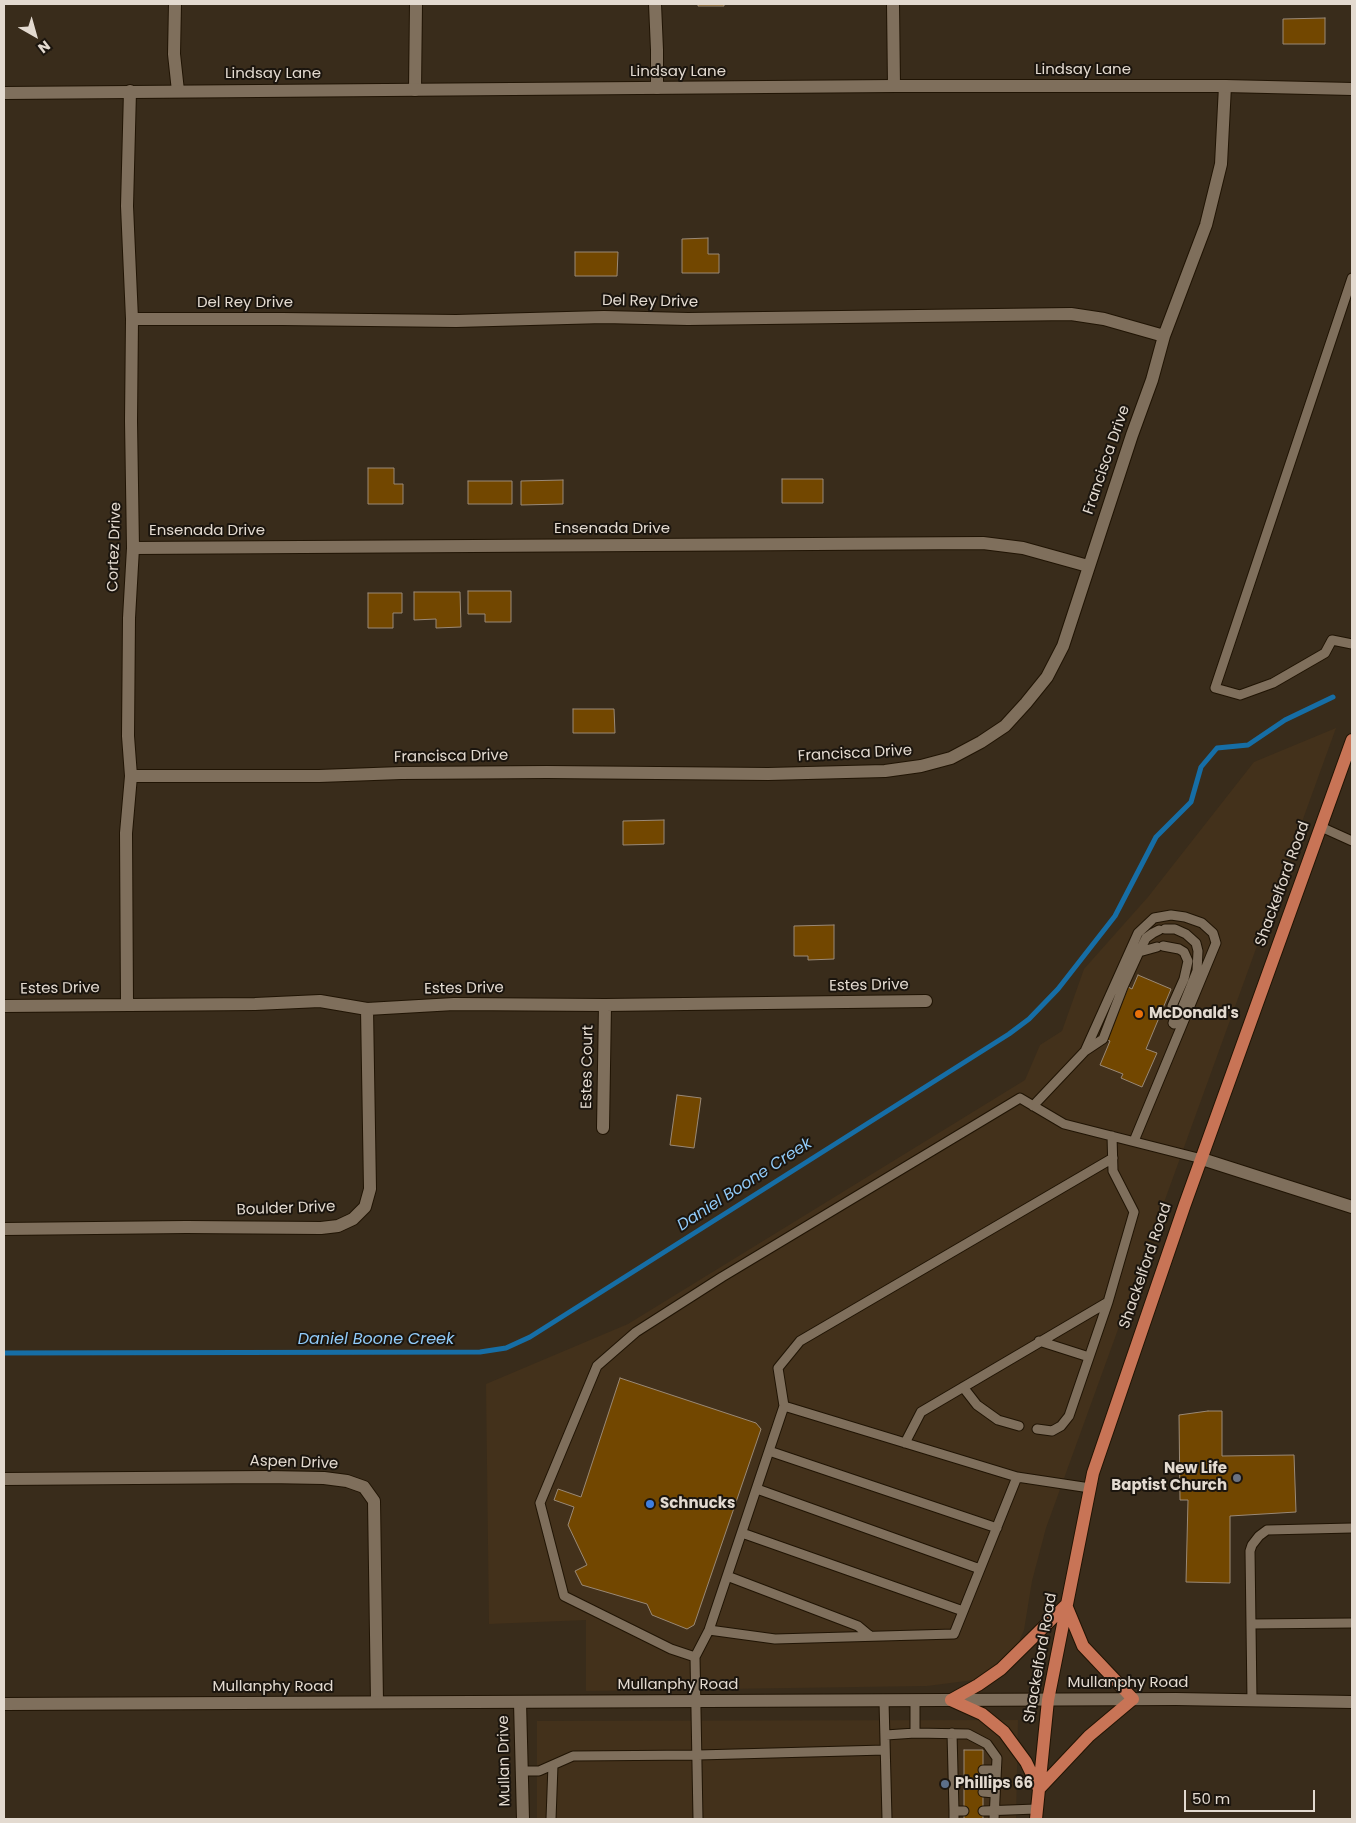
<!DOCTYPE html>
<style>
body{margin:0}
#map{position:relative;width:1356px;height:1823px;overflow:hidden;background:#392c1b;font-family:Poppins,sans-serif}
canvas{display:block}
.frame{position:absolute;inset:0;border:5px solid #e3dad0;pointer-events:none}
.north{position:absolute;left:10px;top:10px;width:50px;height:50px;-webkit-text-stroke:4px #1b150e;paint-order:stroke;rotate:142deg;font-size:14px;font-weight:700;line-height:20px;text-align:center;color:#e3dad0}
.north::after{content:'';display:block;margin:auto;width:18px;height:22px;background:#e3dad0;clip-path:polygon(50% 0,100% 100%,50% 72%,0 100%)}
.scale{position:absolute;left:1184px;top:1790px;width:131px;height:22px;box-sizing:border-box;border:2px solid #e3dad0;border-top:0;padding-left:6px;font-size:15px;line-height:18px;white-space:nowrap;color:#e3dad0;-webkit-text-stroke:4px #1b150e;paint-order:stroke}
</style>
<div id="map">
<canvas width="1356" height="1823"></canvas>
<div class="frame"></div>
<div class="north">N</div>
<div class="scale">50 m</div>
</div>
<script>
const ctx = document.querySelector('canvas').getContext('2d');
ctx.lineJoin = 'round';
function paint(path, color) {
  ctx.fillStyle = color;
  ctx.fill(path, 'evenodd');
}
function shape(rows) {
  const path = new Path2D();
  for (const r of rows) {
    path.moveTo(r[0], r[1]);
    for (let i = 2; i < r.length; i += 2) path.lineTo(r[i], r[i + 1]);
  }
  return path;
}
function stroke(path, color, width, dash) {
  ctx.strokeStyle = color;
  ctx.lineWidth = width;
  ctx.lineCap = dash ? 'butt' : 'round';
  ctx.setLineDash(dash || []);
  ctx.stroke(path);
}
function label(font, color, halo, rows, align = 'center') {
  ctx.font = font + ' Poppins,sans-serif';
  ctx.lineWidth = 4;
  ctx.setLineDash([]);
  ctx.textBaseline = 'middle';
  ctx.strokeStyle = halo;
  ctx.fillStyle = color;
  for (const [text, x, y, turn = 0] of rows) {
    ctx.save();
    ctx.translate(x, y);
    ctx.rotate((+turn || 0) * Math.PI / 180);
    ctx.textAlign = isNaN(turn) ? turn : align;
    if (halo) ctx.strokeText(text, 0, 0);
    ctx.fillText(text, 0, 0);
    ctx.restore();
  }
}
paint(shape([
 [1336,728,1046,1528,1032,1581,1024,1630,1014,1653,997,1668,974,1680,927,1686,586,1691,586,1620,489,1624,486,1384,628,1324,1025,1080,1040,1045,1062,1031,1084,969,1148,897,1254,762],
 [1018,1720,1016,1819,537,1819,537,1721]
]), '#43311b');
stroke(shape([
 [4,1353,480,1352,506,1348,530,1337,1009,1034,1029,1019,1058,989,1115,916,1156,837,1191,802,1201,767,1217,748,1248,745,1285,720,1333,697]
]), '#166ea6', 5);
const building = shape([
 [698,4,724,4,724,6,698,6,698,4],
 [1325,18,1325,44,1283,44,1283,19,1325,18],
 [708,238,708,254,719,254,719,273,682,273,682,239,708,238],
 [575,252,618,252,617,276,575,276,575,252],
 [368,468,394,468,394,484,403,484,403,504,368,504,368,468],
 [782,479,823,479,823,503,782,503,782,479],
 [563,480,563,504,521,505,521,481,563,480],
 [468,481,512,481,512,504,468,504,468,481],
 [468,591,511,591,511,622,485,622,485,614,468,614,468,591],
 [414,592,460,592,461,627,436,628,436,619,414,620,414,592],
 [368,593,402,593,402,613,393,613,393,628,368,628,368,593],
 [573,709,614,709,615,733,573,733,573,709],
 [664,820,664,844,623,845,623,821,664,820],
 [834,925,834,959,808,960,808,956,794,956,794,926,834,925],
 [1138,975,1171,989,1146,1049,1157,1053,1142,1087,1121,1078,1123,1074,1100,1065,1110,1041,1107,1040,1128,987,1132,989,1138,975],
 [677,1095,701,1098,694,1148,670,1145,677,1095],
 [620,1378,756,1423,761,1429,694,1625,687,1629,652,1615,647,1604,582,1585,575,1571,587,1565,568,1525,574,1507,554,1500,558,1489,581,1497,620,1378],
 [1208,1411,1222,1411,1222,1456,1294,1455,1296,1512,1230,1516,1230,1583,1186,1582,1188,1500,1180,1500,1179,1415,1208,1411],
 [964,1750,983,1750,983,1819,964,1819,964,1750]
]);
paint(building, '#724700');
stroke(building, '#9a8976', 1);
const lane = shape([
 [1352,278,1215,688,1240,695,1273,683,1325,653,1332,640,1352,644],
 [1321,827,1352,841],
 [1165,929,1175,929,1186,934,1196,943,1198,951,1197,971,1181,1011,1173,1023],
 [1163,946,1179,949,1184,952,1188,961,1184,979,1172,1006,1174,1024],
 [1139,952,1157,947],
 [1085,1051,1138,933,1154,918,1171,915,1185,917,1202,923,1213,933,1216,943,1134,1141],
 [1033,1106,1085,1051,1103,1039,1123,987,1139,952,1146,938,1153,933,1159,930],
 [1039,1341,1089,1357],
 [963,1387,977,1405,998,1420,1019,1426],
 [784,1406,778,1368,800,1341,1113,1158],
 [1037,1429,1052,1431,1061,1426,1069,1416,1108,1302],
 [905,1443,921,1412,1108,1302,1134,1212,1113,1171,1112,1136],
 [769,1451,997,1528],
 [757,1489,980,1569],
 [742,1533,963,1611],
 [727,1576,858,1626,870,1636],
 [1251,1624,1352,1623],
 [709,1630,775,1639,954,1634,1017,1477,1090,1488],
 [695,1657,671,1649,564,1596,540,1503,597,1366,636,1332,722,1277,1020,1098,1064,1124,1202,1159],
 [1252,1700,1250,1551,1252,1545,1259,1536,1267,1530,1352,1528],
 [884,1701,887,1819],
 [915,1701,915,1733],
 [952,1733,954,1811],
 [886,1735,915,1733,968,1734,987,1744,997,1758,994,1819],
 [983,1770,996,1770],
 [521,1771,539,1771,573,1756,698,1755,885,1750],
 [983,1792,995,1793],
 [983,1811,1036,1809],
 [551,1819,553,1765],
 [698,1819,695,1657,709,1630,784,1406,1017,1477],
 [954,1819,954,1811,964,1811]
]);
const street = shape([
 [175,4,174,54,178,91],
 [655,4,657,50,657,88],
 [893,4,894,86],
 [415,90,416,4],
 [132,319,282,319,456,321,604,317,688,319,1071,314,1104,319,1164,336],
 [133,548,983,543,1023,548,1088,566],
 [131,776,319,776,401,773,547,772,768,774,885,771,921,766,951,758,981,742,1005,726,1026,703,1047,677,1063,646,1132,435,1152,380,1164,336,1206,225,1221,164,1225,86],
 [127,1004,126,833,131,776,128,736,129,618,133,548,131,421,132,319,127,206,130,91],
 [4,1006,255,1004,320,1001,367,1009,454,1004,605,1005,926,1001],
 [603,1128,605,1005],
 [1202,1159,1352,1207],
 [4,1229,186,1227,321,1228,338,1226,353,1219,365,1207,370,1189,367,1009],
 [4,1479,267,1477,324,1478,347,1481,364,1487,374,1501,377,1702],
 [520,1702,523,1819]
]);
const secondary = shape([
 [4,93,894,86,1225,86,1352,89],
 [4,1704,1176,1699,1352,1702]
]);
const primary = shape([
 [951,1700,978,1685,1001,1669,1066,1605],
 [951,1700,982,1714,1004,1732,1026,1762,1038,1787],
 [1039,1789,1089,1736,1133,1699,1083,1646,1066,1605],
 [1036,1819,1048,1700,1093,1473,1185,1204,1352,740]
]);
stroke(lane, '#201404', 11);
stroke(street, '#201404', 14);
stroke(secondary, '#201404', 14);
stroke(primary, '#201404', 14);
stroke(lane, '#7f6f5c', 9);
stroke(street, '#7f6f5c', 12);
stroke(secondary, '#7f6f5c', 12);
stroke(primary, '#c87456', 12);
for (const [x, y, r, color] of [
 [1139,1014,5,"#e8710a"],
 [1237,1478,5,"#6b7280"],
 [650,1504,5,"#3f7fe0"],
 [945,1784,5,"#5c6f8a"]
]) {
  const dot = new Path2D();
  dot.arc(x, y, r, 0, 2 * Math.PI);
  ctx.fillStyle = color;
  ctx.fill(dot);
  stroke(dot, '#1b150e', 2);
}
label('15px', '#e3dad0', '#1b150e', [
 ["Lindsay Lane",1083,70],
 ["Lindsay Lane",678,72],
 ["Lindsay Lane",273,74],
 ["Del Rey Drive",650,302,1],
 ["Del Rey Drive",245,303],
 ["Francisca Drive",1107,460,-71],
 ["Ensenada Drive",612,529],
 ["Ensenada Drive",207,531],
 ["Cortez Drive",115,547,-88],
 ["Francisca Drive",855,754,-3],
 ["Francisca Drive",451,757,-1],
 ["Shackelford Road",1283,884,-70],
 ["Estes Drive",869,986,-1],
 ["Estes Drive",60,989,-1],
 ["Estes Drive",464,989,-1],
 ["Estes Court",588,1067,-89],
 ["Boulder Drive",286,1209,-2],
 ["Shackelford Road",1146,1266,-71],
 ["Aspen Drive",294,1463,2],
 ["Shackelford Road",1041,1658,-80],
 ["Mullanphy Road",1128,1683],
 ["Mullanphy Road",678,1685],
 ["Mullanphy Road",273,1687],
 ["Mullan Drive",505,1761,-91]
]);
label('bold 15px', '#e3dad0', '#1b150e', [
 ["McDonald's",1149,1014],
 ["New Life",1227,1469,"right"],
 ["Baptist Church",1227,1486,"right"],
 ["Schnucks",660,1504],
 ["Phillips 66",955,1784]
], 'left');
label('italic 16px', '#91cbf9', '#1b150e', [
 ["Daniel Boone Creek",745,1185,-33],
 ["Daniel Boone Creek",376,1340]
]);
</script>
